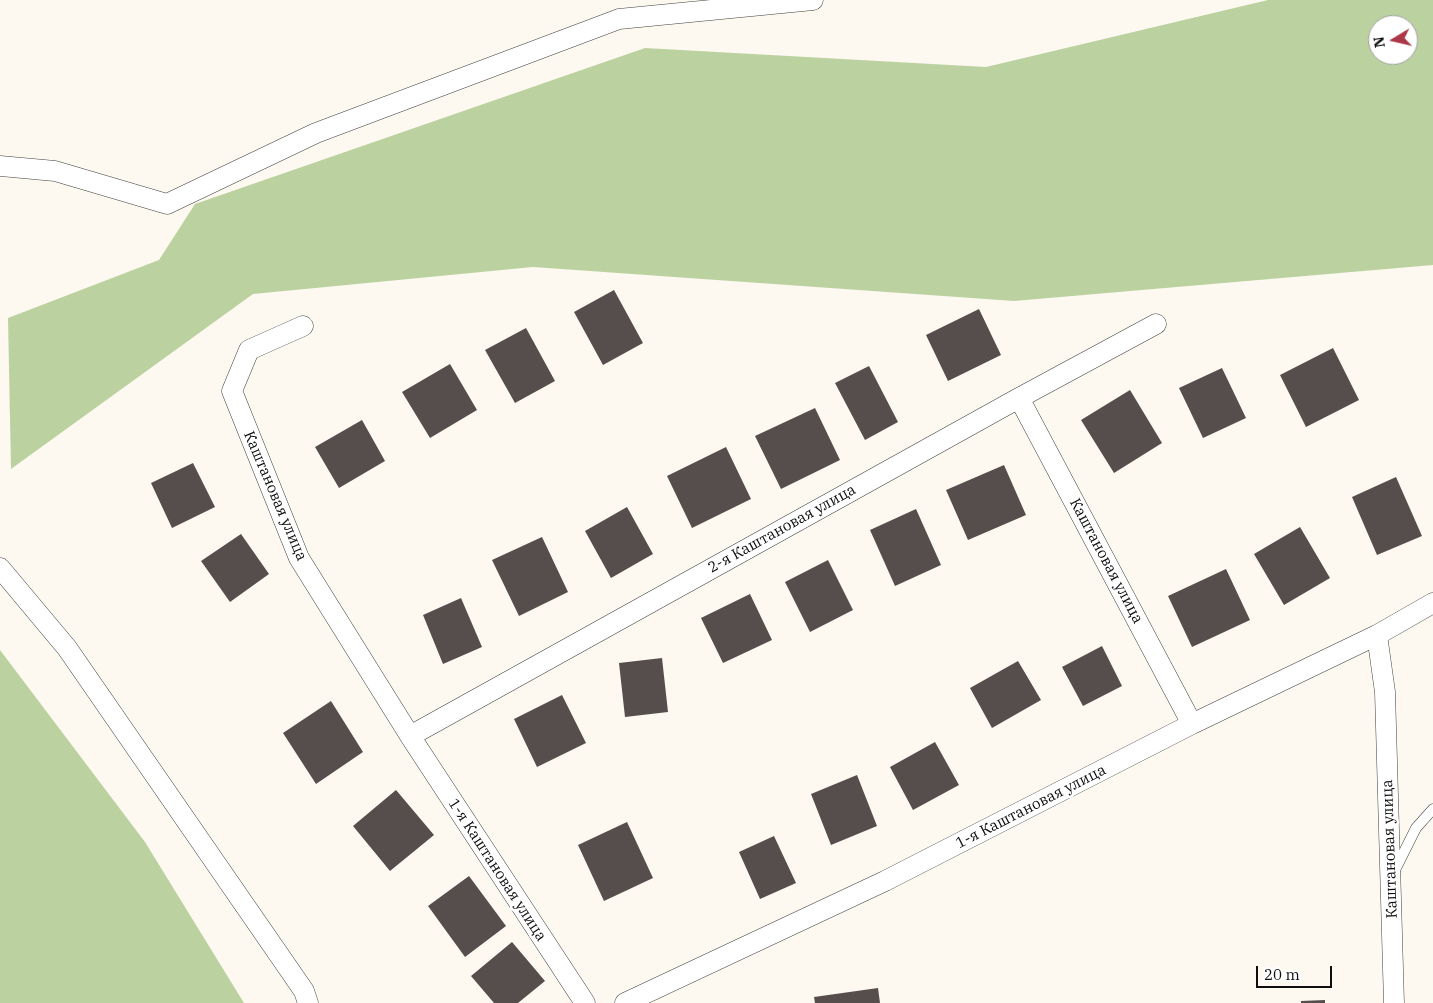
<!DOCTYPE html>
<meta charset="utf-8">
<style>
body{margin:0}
#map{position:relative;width:1433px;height:1003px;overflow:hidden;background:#fdf9f1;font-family:"IBM Plex Serif",serif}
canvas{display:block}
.north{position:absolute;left:1368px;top:15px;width:50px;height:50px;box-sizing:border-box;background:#fff;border:1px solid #9f9f9f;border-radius:50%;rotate:261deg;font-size:14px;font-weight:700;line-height:20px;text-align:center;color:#0e0e0e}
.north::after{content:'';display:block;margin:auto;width:18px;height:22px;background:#ab3849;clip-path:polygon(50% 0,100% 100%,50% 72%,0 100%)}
.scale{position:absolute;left:1256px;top:966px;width:76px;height:22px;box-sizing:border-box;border:2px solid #0e0e0e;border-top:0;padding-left:6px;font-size:15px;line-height:18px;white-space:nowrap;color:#0e0e0e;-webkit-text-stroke:4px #fff;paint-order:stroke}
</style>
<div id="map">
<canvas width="1433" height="1003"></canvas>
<div class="north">N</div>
<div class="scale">20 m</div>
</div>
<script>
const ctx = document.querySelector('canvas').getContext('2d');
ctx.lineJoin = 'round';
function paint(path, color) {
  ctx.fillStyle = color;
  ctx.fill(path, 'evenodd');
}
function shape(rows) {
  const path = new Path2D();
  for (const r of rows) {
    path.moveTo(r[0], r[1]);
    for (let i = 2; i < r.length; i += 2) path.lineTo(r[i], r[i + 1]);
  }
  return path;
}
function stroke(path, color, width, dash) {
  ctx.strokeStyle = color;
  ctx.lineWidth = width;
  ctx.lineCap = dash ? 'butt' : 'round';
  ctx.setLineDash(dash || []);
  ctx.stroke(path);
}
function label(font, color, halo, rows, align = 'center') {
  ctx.font = font + ' "IBM Plex Serif",serif';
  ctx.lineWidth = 5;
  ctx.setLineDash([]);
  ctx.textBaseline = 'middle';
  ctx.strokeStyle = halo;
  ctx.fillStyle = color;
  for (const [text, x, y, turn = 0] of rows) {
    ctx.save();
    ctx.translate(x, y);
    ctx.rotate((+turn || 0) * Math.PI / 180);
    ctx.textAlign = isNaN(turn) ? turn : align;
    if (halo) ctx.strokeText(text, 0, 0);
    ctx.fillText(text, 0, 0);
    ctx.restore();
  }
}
paint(shape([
 [1268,0,1433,0,1433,265,1014,301,533,267,253,294,11,469,8,318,159,260,195,204,645,48,986,67],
 [1378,25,1408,25,1408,55,1378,55],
 [0,650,145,842,244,1003,0,1003]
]), '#bbd2a0');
paint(shape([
 [614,290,643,343,603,365,574,312],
 [979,309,1001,355,948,381,926,335],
 [526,328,555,381,515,403,485,350],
 [1333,348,1359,400,1306,427,1280,375],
 [450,364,477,410,430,438,402,392],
 [869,366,898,422,865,440,835,383],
 [1222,368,1246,418,1203,438,1179,388],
 [1130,390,1162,443,1114,473,1081,420],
 [815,408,840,460,781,489,755,436],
 [362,420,385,461,339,488,315,447],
 [726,447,751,499,692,528,667,476],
 [193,463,215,507,172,528,151,483],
 [1004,465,1026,515,968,540,946,490],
 [1396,477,1422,536,1377,555,1352,497],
 [627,507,653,554,611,578,585,531],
 [916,509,941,565,895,586,870,530],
 [1300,527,1330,578,1284,605,1254,554],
 [241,534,269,574,230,602,201,561],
 [542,537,568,592,519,616,492,560],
 [828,560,853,610,810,632,785,582],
 [1226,569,1250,620,1192,647,1168,596],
 [750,594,772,640,723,663,701,618],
 [461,598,482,647,443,664,423,615],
 [1102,646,1122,686,1083,706,1062,667],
 [662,658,668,712,625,717,619,663],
 [1018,661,1041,700,992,728,970,688],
 [562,695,586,743,537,767,514,719],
 [331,701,363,752,316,784,283,733],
 [935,742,959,785,913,810,890,767],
 [857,775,877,826,831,845,811,794],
 [396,790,434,835,390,871,353,826],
 [627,822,653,878,604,901,578,845],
 [774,836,796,883,760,899,739,852],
 [469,876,506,926,465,957,428,906],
 [512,942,545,981,518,1003,494,1003,471,976],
 [878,988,880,1003,815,1003,814,997],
 [1325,1000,1325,1003,1301,1003,1301,1001]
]), '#554e4c');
const lane = shape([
 [1394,872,1416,828,1433,809]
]);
const street = shape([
 [0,166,55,171,167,204,316,133,619,19,813,0],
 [303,326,249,350,232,391,299,558,410,736,585,1003],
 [1019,398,1192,724],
 [0,568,67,648,304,991,308,1003],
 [1377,635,1385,692,1394,1003],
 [410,736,1019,398,1156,324],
 [625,1003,885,881,1192,724,1377,635,1433,603]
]);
stroke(lane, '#414141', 11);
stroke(street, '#414141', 21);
stroke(lane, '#fff', 10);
stroke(street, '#fff', 20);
label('15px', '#0e0e0e', '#fff', [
 ["Каштановая улица",275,496,67],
 ["2-я Каштановая улица",782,529,-29],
 ["Каштановая улица",1106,561,62],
 ["1-я Каштановая улица",1031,807,-27],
 ["Каштановая улица",1390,849,-92],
 ["1-я Каштановая улица",497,870,57]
]);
</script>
